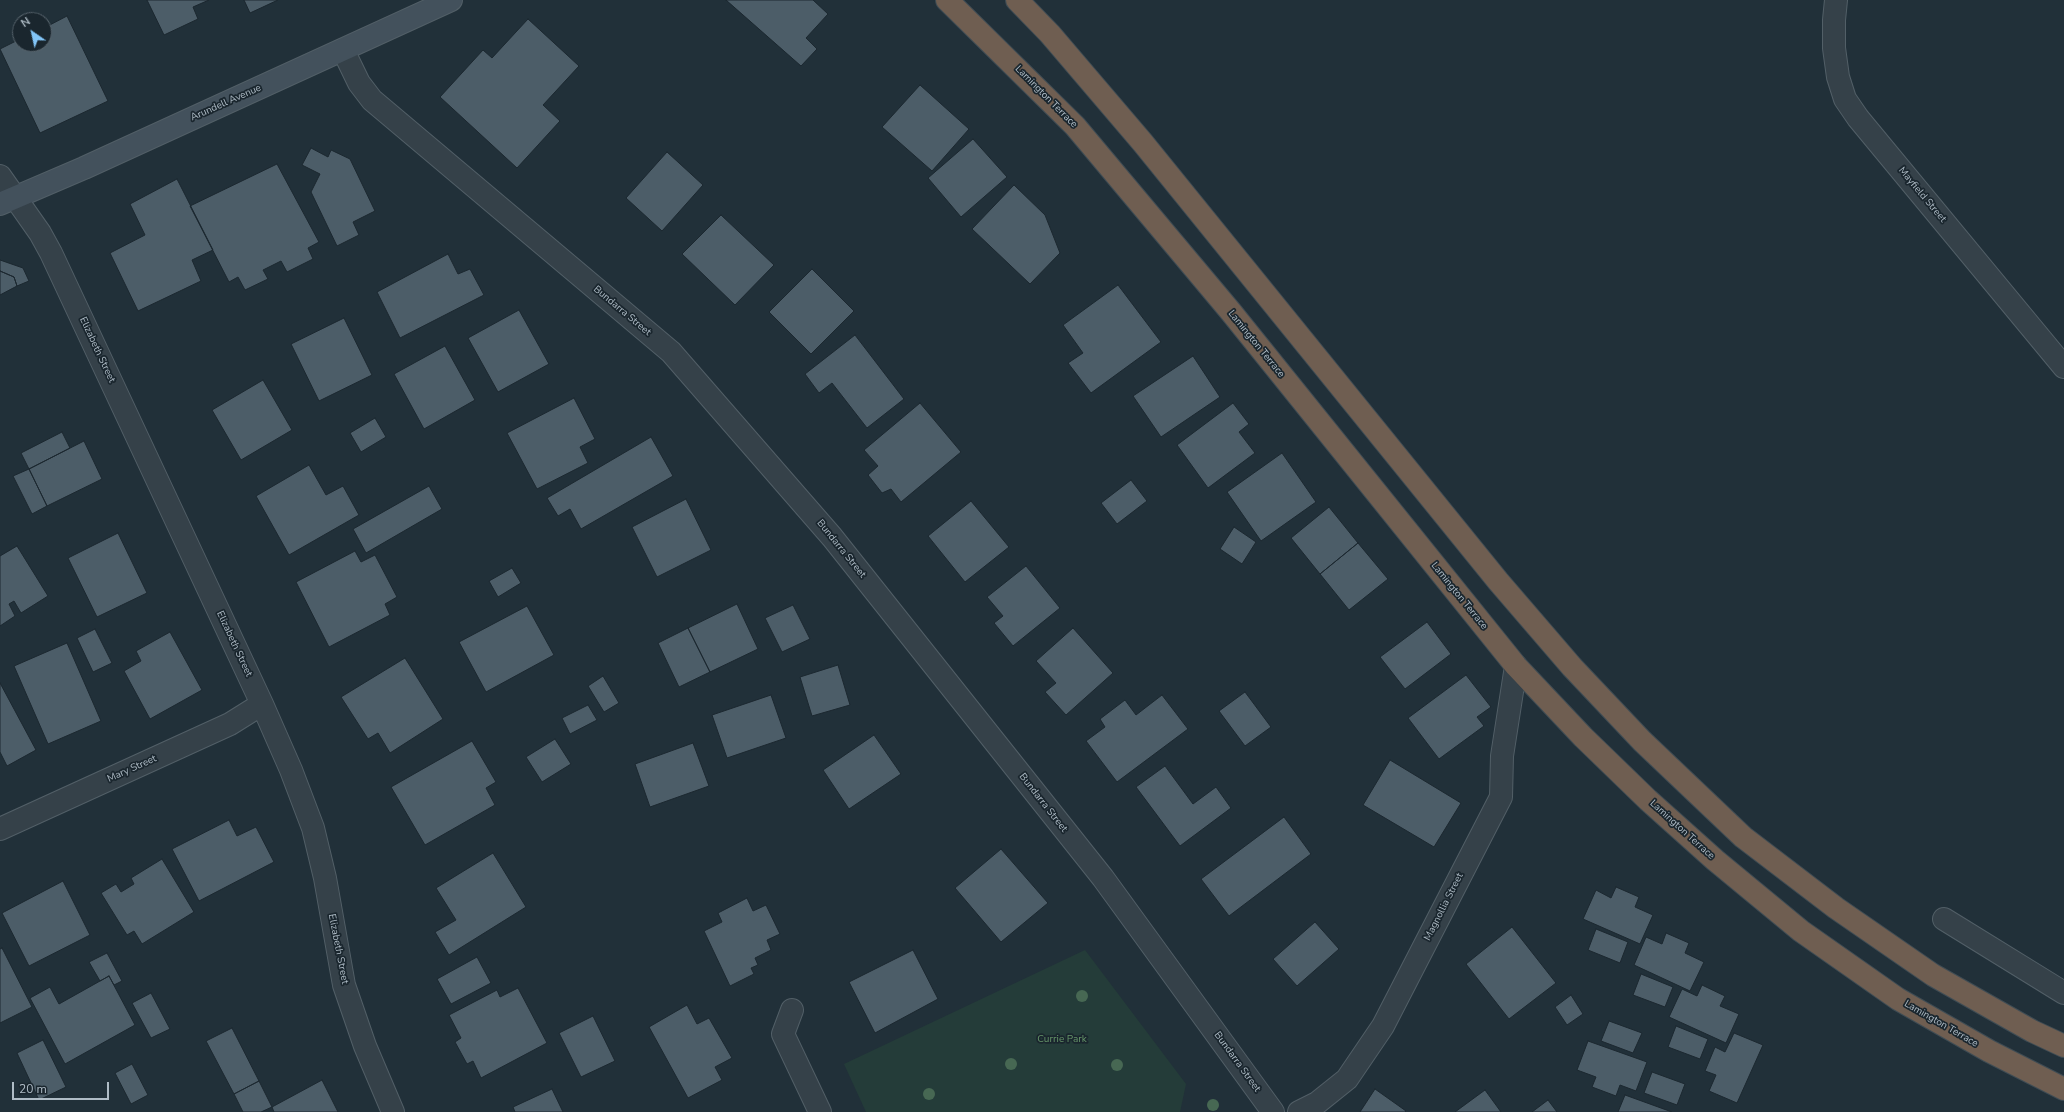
<!DOCTYPE html>
<style>
body{margin:0}
#map{position:relative;width:2064px;height:1112px;overflow:hidden;background:#213039;font-family:"Nunito Sans",sans-serif}
canvas{display:block}
.north{position:absolute;left:12px;top:12px;width:40px;height:40px;box-sizing:border-box;background:#1a262e;border:1px solid #56626b;border-radius:50%;rotate:326deg;font-size:11px;font-weight:700;line-height:16px;text-align:center;color:#afbcc6}
.north::after{content:'';display:block;margin:auto;width:14px;height:18px;background:#82c5f8;clip-path:polygon(50% 0,100% 100%,50% 72%,0 100%)}
.scale{position:absolute;left:12px;top:1082px;width:97px;height:18px;box-sizing:border-box;border:2px solid #afbcc6;border-top:0;padding-left:5px;font-size:12px;line-height:14px;white-space:nowrap;color:#afbcc6;-webkit-text-stroke:3px #1a262e;paint-order:stroke}
</style>
<div id="map">
<canvas width="2064" height="1112"></canvas>
<div class="north">N</div>
<div class="scale">20 m</div>
</div>
<script>
const ctx = document.querySelector('canvas').getContext('2d');
ctx.lineJoin = 'round';
function paint(path, color) {
  ctx.fillStyle = color;
  ctx.fill(path, 'evenodd');
}
function shape(rows) {
  const path = new Path2D();
  for (const r of rows) {
    path.moveTo(r[0], r[1]);
    for (let i = 2; i < r.length; i += 2) path.lineTo(r[i], r[i + 1]);
  }
  return path;
}
function stroke(path, color, width, dash) {
  ctx.strokeStyle = color;
  ctx.lineWidth = width;
  ctx.lineCap = dash ? 'butt' : 'round';
  ctx.setLineDash(dash || []);
  ctx.stroke(path);
}
function label(font, color, halo, rows, align = 'center') {
  ctx.font = font + ' "Nunito Sans",sans-serif';
  ctx.lineWidth = 3.5;
  ctx.setLineDash([]);
  ctx.textBaseline = 'middle';
  ctx.strokeStyle = halo;
  ctx.fillStyle = color;
  for (const [text, x, y, turn = 0] of rows) {
    ctx.save();
    ctx.translate(x, y);
    ctx.rotate((+turn || 0) * Math.PI / 180);
    ctx.textAlign = isNaN(turn) ? turn : align;
    if (halo) ctx.strokeText(text, 0, 0);
    ctx.fillText(text, 0, 0);
    ctx.restore();
  }
}
paint(shape([
 [1085,950,1186,1084,1180,1112,866,1112,844,1064]
]), '#243c39');
const building = shape([
 [147,0,209,0,193,7,198,19,164,35,147,0],
 [244,0,278,0,250,13,244,0],
 [726,0,813,0,828,14,806,38,817,49,801,66,726,0],
 [67,16,108,101,40,133,0,49,20,39,20,44,44,44,44,28,67,16],
 [528,19,579,66,543,105,560,121,517,168,440,97,483,50,492,58,528,19],
 [920,85,969,129,932,171,882,127,920,85],
 [973,139,1007,177,961,217,928,178,973,139],
 [311,148,328,157,331,150,350,159,375,211,353,222,359,235,337,246,311,192,320,174,302,165,311,148],
 [667,152,703,185,662,231,626,198,667,152],
 [277,164,319,242,308,248,313,259,287,272,281,261,263,270,268,279,245,290,238,277,229,282,190,206,277,164],
 [177,179,213,250,192,260,201,281,138,311,110,253,145,235,130,204,177,179],
 [1014,185,1045,215,1060,253,1030,284,972,229,1014,185],
 [721,215,774,265,735,305,682,254,721,215],
 [448,254,458,274,470,269,484,295,400,338,377,292,448,254],
 [0,260,23,268,29,281,17,286,14,277,0,271,0,260],
 [812,269,854,311,811,354,769,312,812,269],
 [0,271,14,277,17,286,0,295,0,271],
 [1118,285,1161,342,1091,393,1068,363,1083,353,1063,325,1118,285],
 [519,310,549,364,498,392,468,338,519,310],
 [344,318,372,375,319,401,291,344,344,318],
 [855,335,904,399,867,428,832,383,819,393,805,374,855,335],
 [445,346,475,400,424,429,394,374,445,346],
 [1193,356,1220,397,1161,437,1133,396,1193,356],
 [263,380,292,430,241,460,212,410,263,380],
 [574,398,595,439,580,447,588,463,537,489,507,433,574,398],
 [920,403,961,452,901,502,891,489,882,493,868,475,878,466,864,450,920,403],
 [1233,403,1249,424,1239,432,1255,453,1208,488,1177,445,1233,403],
 [375,418,386,437,361,452,350,433,375,418],
 [62,432,70,448,29,469,21,453,62,432],
 [651,437,673,476,581,529,570,509,558,516,547,498,651,437],
 [84,441,102,479,47,506,29,469,84,441],
 [1282,453,1316,502,1261,541,1227,492,1282,453],
 [309,465,326,495,343,486,359,515,289,555,256,496,309,465],
 [29,469,47,506,32,514,13,476,29,469],
 [1131,480,1147,501,1117,524,1101,503,1131,480],
 [429,486,442,509,366,553,353,529,429,486],
 [686,499,711,550,657,577,632,527,686,499],
 [971,501,1009,547,965,582,928,536,971,501],
 [1329,507,1358,543,1320,574,1291,538,1329,507],
 [1234,527,1256,542,1242,564,1220,549,1234,527],
 [118,533,147,593,97,617,68,558,118,533],
 [1358,543,1388,579,1349,610,1320,574,1358,543],
 [17,546,48,596,21,613,14,601,9,604,15,616,0,626,0,556,17,546],
 [355,551,361,562,375,555,397,597,385,604,390,615,329,647,296,582,355,551],
 [1026,566,1060,608,1013,646,994,623,1003,616,987,597,1026,566],
 [512,568,521,583,498,597,489,581,512,568],
 [737,604,758,649,710,672,688,628,737,604],
 [793,605,810,639,782,652,765,618,793,605],
 [527,606,554,655,486,692,459,642,527,606],
 [1427,622,1451,654,1405,689,1380,657,1427,622],
 [688,628,710,672,679,687,658,643,688,628],
 [1073,628,1113,673,1066,715,1045,692,1056,683,1036,661,1073,628],
 [95,629,112,663,93,672,77,638,95,629],
 [170,632,202,690,150,719,124,671,141,661,136,651,170,632],
 [67,643,101,721,48,744,14,666,67,643],
 [405,658,443,719,390,753,378,733,368,739,341,697,405,658],
 [838,665,850,705,812,716,800,677,838,665],
 [1466,675,1491,707,1477,717,1484,726,1439,759,1408,718,1466,675],
 [603,676,619,703,604,712,588,686,603,676],
 [0,683,36,750,7,766,0,752,0,683],
 [1245,692,1271,727,1245,746,1219,711,1245,692],
 [771,695,786,738,727,758,712,715,771,695],
 [1162,695,1188,729,1117,782,1086,741,1105,727,1100,719,1125,700,1136,715,1162,695],
 [588,705,597,720,570,734,562,718,588,705],
 [874,735,901,774,849,809,823,770,874,735],
 [555,739,571,764,542,782,526,757,555,739],
 [472,741,496,782,486,788,495,805,425,845,391,787,472,741],
 [693,743,709,786,650,807,635,764,693,743],
 [1390,760,1461,803,1434,847,1363,805,1390,760],
 [1165,766,1193,804,1216,787,1231,808,1180,846,1136,787,1165,766],
 [1284,817,1311,854,1229,916,1201,879,1284,817],
 [229,820,237,836,256,827,274,862,199,901,172,849,229,820],
 [1001,849,1048,903,1001,942,955,888,1001,849],
 [493,853,526,907,449,955,435,932,456,920,436,888,493,853],
 [162,859,194,912,142,944,134,931,127,935,101,893,116,884,121,892,134,884,131,878,162,859],
 [63,881,90,935,29,966,2,913,63,881],
 [1616,887,1639,897,1635,907,1653,915,1640,944,1583,919,1596,890,1611,898,1616,887],
 [747,898,753,911,766,905,780,934,767,940,771,950,755,958,758,965,751,968,754,974,730,986,704,931,722,922,718,913,747,898],
 [1315,922,1339,949,1297,986,1273,959,1315,922],
 [1512,927,1556,983,1509,1019,1466,964,1512,927],
 [1596,929,1628,942,1620,963,1588,950,1596,929],
 [1666,933,1689,943,1685,953,1704,962,1690,991,1634,965,1646,937,1662,944,1666,933],
 [2,948,32,1007,0,1023,0,949,2,948],
 [913,950,938,999,875,1033,849,982,913,950],
 [107,953,122,981,114,985,109,976,100,981,89,962,107,953],
 [477,957,491,983,451,1004,437,979,477,957],
 [1641,974,1673,987,1665,1007,1633,995,1641,974],
 [109,976,135,1025,65,1064,30,998,50,987,59,1004,109,976],
 [1702,985,1725,996,1720,1006,1739,1014,1726,1043,1669,1017,1682,989,1697,996,1702,985],
 [518,988,547,1043,481,1078,473,1061,467,1064,455,1042,461,1038,449,1015,497,990,500,997,518,988],
 [151,993,170,1029,151,1038,132,1003,151,993],
 [1571,995,1583,1014,1567,1025,1555,1007,1571,995],
 [687,1005,697,1024,709,1018,732,1058,715,1067,722,1080,688,1098,649,1027,687,1005],
 [593,1016,615,1061,581,1077,559,1033,593,1016],
 [1609,1021,1642,1033,1633,1053,1601,1041,1609,1021],
 [1676,1026,1708,1039,1700,1059,1668,1047,1676,1026],
 [232,1028,259,1081,234,1094,206,1041,232,1028],
 [1734,1033,1763,1045,1737,1103,1709,1091,1716,1075,1705,1071,1715,1047,1725,1052,1734,1033],
 [43,1040,66,1087,39,1100,17,1053,43,1040],
 [1588,1041,1647,1062,1636,1091,1620,1085,1616,1096,1592,1087,1596,1077,1577,1070,1588,1041],
 [132,1064,148,1095,131,1104,115,1073,132,1064],
 [1652,1072,1685,1084,1677,1105,1644,1093,1652,1072],
 [322,1080,338,1112,274,1112,272,1107,322,1080],
 [259,1081,272,1107,261,1112,243,1112,234,1094,259,1081],
 [552,1089,563,1112,515,1112,513,1107,552,1089],
 [1375,1089,1406,1111,1405,1112,1360,1112,1375,1089],
 [1485,1090,1501,1112,1455,1112,1485,1090],
 [1625,1095,1672,1112,1618,1112,1625,1095],
 [1548,1100,1557,1112,1532,1112,1548,1100]
]);
paint(building, '#4c5d68');
stroke(building, '#1c2830', 1);
const street = shape([
 [1836,0,1834,20,1834,48,1838,77,1845,99,1858,118,2064,367],
 [343,50,359,83,372,100,671,352,832,537,1103,878,1273,1112],
 [0,176,40,233,51,253,262,704,291,770,313,828,325,878,344,985,365,1046,393,1112],
 [0,829,230,724,262,704],
 [1944,919,2064,993],
 [792,1010,783,1034,820,1112],
 [1299,1112,1317,1103,1347,1079,1383,1026,1501,797,1502,756,1516,666]
]);
const secondary = shape([
 [0,204,84,168,451,0]
]);
const highway = shape([
 [947,0,1075,126,1231,312,1516,666,1583,737,1648,800,1715,860,1801,931,1898,999,1989,1051,2064,1089],
 [1017,0,1050,34,1143,143,1498,581,1572,667,1642,741,1743,837,1836,908,1933,975,2032,1031,2064,1046]
]);
stroke(street, '#525f67', 24);
stroke(secondary, '#525f67', 24);
stroke(highway, '#3f4c54', 24);
stroke(street, '#354149', 22);
stroke(secondary, '#43515c', 22);
stroke(highway, '#6f5e51', 22);
ctx.fillStyle = '#476853';
for (const [x, y] of [
 [1082,996],
 [1011,1064],
 [1117,1065],
 [929,1094],
 [1213,1105]
]) {
  ctx.beginPath();
  ctx.arc(x, y, 6, 0, 2 * Math.PI);
  ctx.fill();
}
label('10px', '#afbcc6', '#1a262e', [
 ["Lamington Terrace",1046,97,45],
 ["Arundell Avenue",226,103,-24],
 ["Mayfield Street",1922,195,50],
 ["Bundarra Street",622,311,40],
 ["Lamington Terrace",1256,344,51],
 ["Elizabeth Street",97,350,65],
 ["Bundarra Street",841,549,51],
 ["Lamington Terrace",1459,596,51],
 ["Elizabeth Street",234,644,65],
 ["Mary Street",132,769,-24],
 ["Bundarra Street",1043,803,52],
 ["Lamington Terrace",1682,830,42],
 ["Magnollia Street",1444,907,-63],
 ["Elizabeth Street",338,949,79],
 ["Lamington Terrace",1941,1024,30],
 ["Bundarra Street",1237,1062,54]
]);
label('10px', '#669669', '#1a262e', [
 ["Currie Park",1062,1040]
]);
</script>
